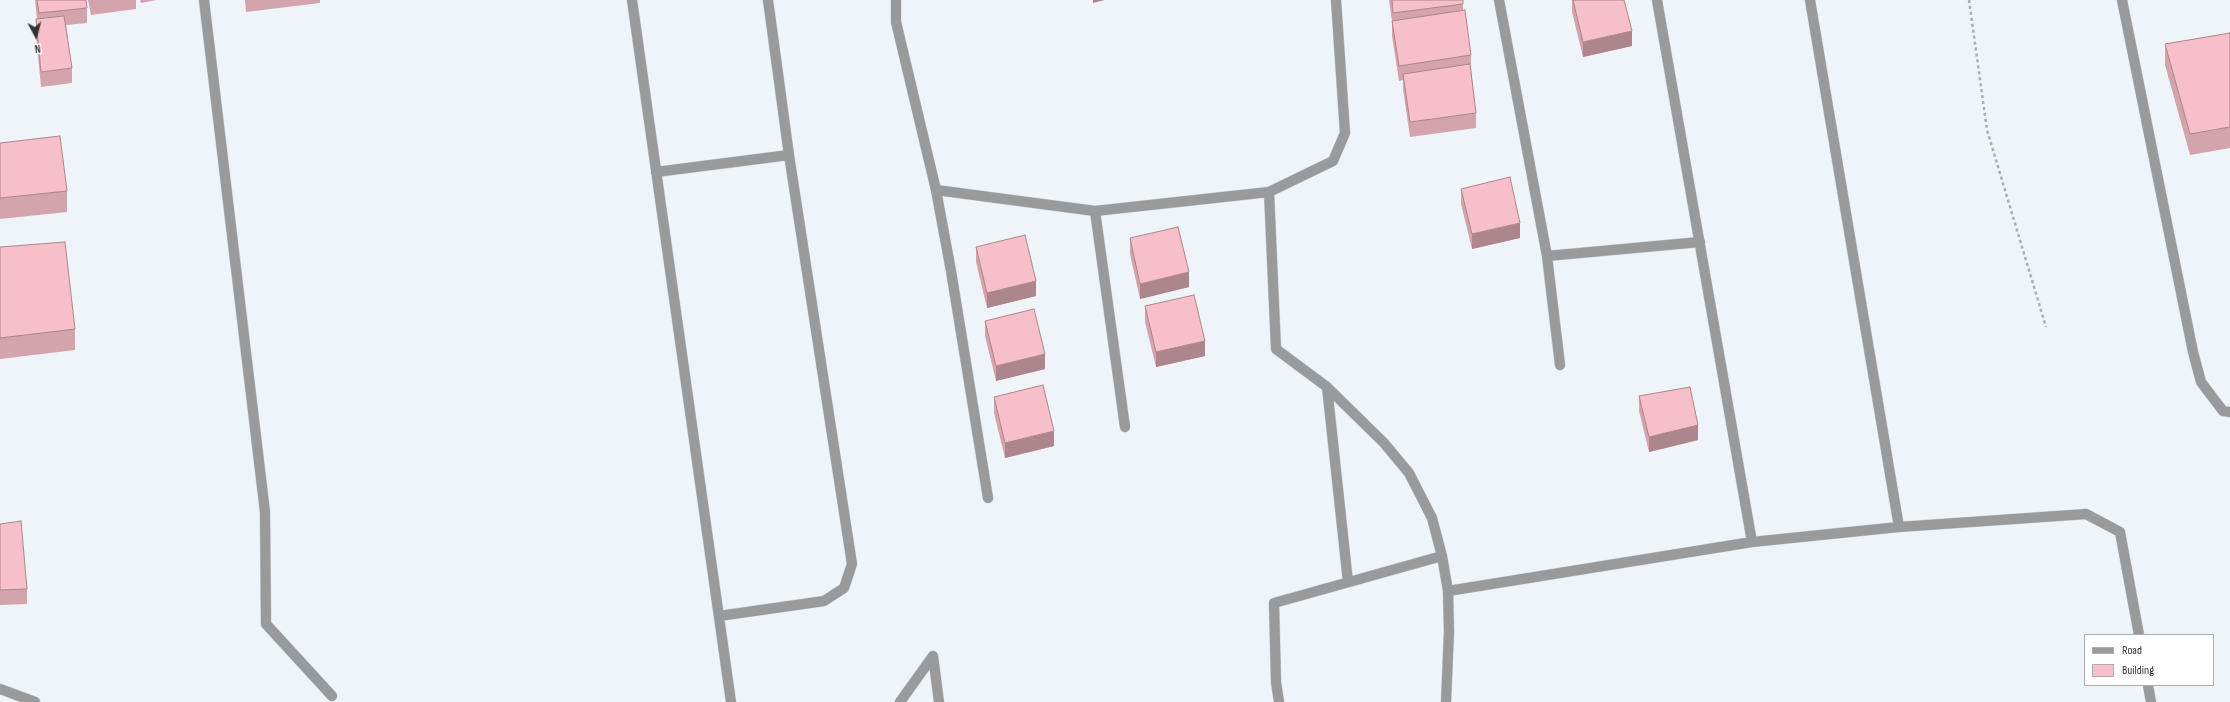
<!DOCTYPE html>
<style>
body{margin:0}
#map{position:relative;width:2230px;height:702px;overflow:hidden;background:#eff4f9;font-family:"Sofia Sans Condensed",sans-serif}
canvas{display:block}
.legend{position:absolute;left:2084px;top:634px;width:130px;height:52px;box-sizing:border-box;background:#fff;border:1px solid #acadae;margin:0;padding:5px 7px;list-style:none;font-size:12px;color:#303234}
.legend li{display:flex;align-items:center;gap:8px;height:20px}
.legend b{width:20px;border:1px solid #acadae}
.north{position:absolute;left:16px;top:16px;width:40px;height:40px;-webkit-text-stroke:3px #fff;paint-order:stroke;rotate:173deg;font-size:11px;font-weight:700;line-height:16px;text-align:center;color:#303234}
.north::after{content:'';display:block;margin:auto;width:14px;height:18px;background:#303234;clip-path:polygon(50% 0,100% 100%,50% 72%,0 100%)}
</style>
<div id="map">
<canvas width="2230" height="702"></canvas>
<ul class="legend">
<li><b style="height:5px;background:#989a9c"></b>Road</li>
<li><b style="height:11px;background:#f7bfc9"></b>Building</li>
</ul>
<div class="north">N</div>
</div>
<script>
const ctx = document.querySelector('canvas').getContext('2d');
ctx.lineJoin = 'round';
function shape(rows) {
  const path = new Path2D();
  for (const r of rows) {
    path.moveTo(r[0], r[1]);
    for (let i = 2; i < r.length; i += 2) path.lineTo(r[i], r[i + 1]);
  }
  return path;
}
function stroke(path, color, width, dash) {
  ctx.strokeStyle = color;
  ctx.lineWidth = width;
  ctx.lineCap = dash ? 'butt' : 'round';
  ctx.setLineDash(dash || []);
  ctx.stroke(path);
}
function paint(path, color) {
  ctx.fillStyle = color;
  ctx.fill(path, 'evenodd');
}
const minor = shape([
 [204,0,265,512,266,624,332,696],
 [632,0,731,702],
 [896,0,896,22,936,190,951,271,988,498],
 [1499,0,1547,256,1560,365],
 [1810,0,1899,527],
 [2122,0,2193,352,2201,382,2223,411,2230,412],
 [656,172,789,155],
 [936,190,1095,211,1269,192,1333,161,1345,133,1336,0],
 [1269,192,1276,349,1327,387,1384,443,1409,473,1432,518,1442,556,1448,591,1449,631,1446,702],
 [1095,211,1125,427],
 [1547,256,1700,242],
 [1327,387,1348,582],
 [1752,542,1899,527,2086,514,2120,532,2139,635],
 [1448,591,1752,542,1657,0],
 [719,616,824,601,844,588,852,564,789,155,768,0],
 [2148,685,2151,702],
 [0,689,35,702],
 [900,702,933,656,939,702],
 [1279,702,1276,682,1274,603,1442,556]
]);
stroke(minor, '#cdd1d6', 11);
stroke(shape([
 [1969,0,1987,130,2046,327]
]), '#abafb3', 2.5, [3, 3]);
stroke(minor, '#989a9c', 10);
paint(shape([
 [35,0,86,0,87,8,87,23,66,25,72,68,72,83,41,87,36,34,36,19,37,19],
 [88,0,136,0,136,9,91,15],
 [140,0,157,0,141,3],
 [245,0,320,0,320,3,246,12],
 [1389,0,1463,0,1463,10,1471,55,1471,68,1476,113,1476,128,1410,137,1403,89,1403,80,1399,81,1392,36,1392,21],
 [1572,0,1624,0,1632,46,1583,57,1572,12],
 [2230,33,2230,148,2190,155,2165,65,2165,44],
 [0,143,67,191,67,212,0,219],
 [1461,189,1520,238,1472,249,1461,204],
 [1130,238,1189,287,1140,299,1130,254],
 [0,247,75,329,75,350,0,359],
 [976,247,1036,296,987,308,976,262],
 [1145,306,1205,356,1156,367,1145,322],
 [985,321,1045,369,996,381,985,336],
 [1639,396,1698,440,1649,452,1639,411],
 [994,397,1054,446,1005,458,994,413],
 [0,524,27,589,27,604,0,605]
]), '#d4a4ad');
paint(shape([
 [1093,0,1105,0,1093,3],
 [1632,31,1632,46,1583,57,1583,42],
 [1520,223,1520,238,1472,249,1472,234],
 [1189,272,1189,287,1140,299,1140,284],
 [1036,281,1036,296,987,308,987,293],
 [1205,341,1205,356,1156,367,1156,352],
 [1045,354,1045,369,996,381,996,366],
 [1698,425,1698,440,1649,452,1649,437],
 [1054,431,1054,446,1005,458,1005,443]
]), '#ad868d');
const building = shape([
 [37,0,86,0,87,8,39,13,37,0],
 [1392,0,1463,0,1463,4,1393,13,1392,0],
 [1573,0,1624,0,1632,31,1583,42,1573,0],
 [1465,10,1471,55,1399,66,1392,21,1465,10],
 [64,16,72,68,41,72,36,19,64,16],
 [2230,33,2230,127,2190,134,2165,44,2230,33],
 [1470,64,1476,113,1410,122,1403,74,1470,64],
 [60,136,67,191,0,198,0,143,60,136],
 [1510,177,1520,223,1472,234,1461,189,1510,177],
 [1178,227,1189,272,1140,284,1130,238,1178,227],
 [1025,235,1036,281,987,293,976,247,1025,235],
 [65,242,75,329,0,338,0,247,65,242],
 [1194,295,1205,341,1156,352,1145,306,1194,295],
 [1034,309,1045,354,996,366,985,321,1034,309],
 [1043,385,1054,431,1005,443,994,397,1043,385],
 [1690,387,1698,425,1649,437,1639,396,1690,387],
 [21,521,27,589,0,590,0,524,21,521]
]);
paint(building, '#f7bfc9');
stroke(building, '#ad868d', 1);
</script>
